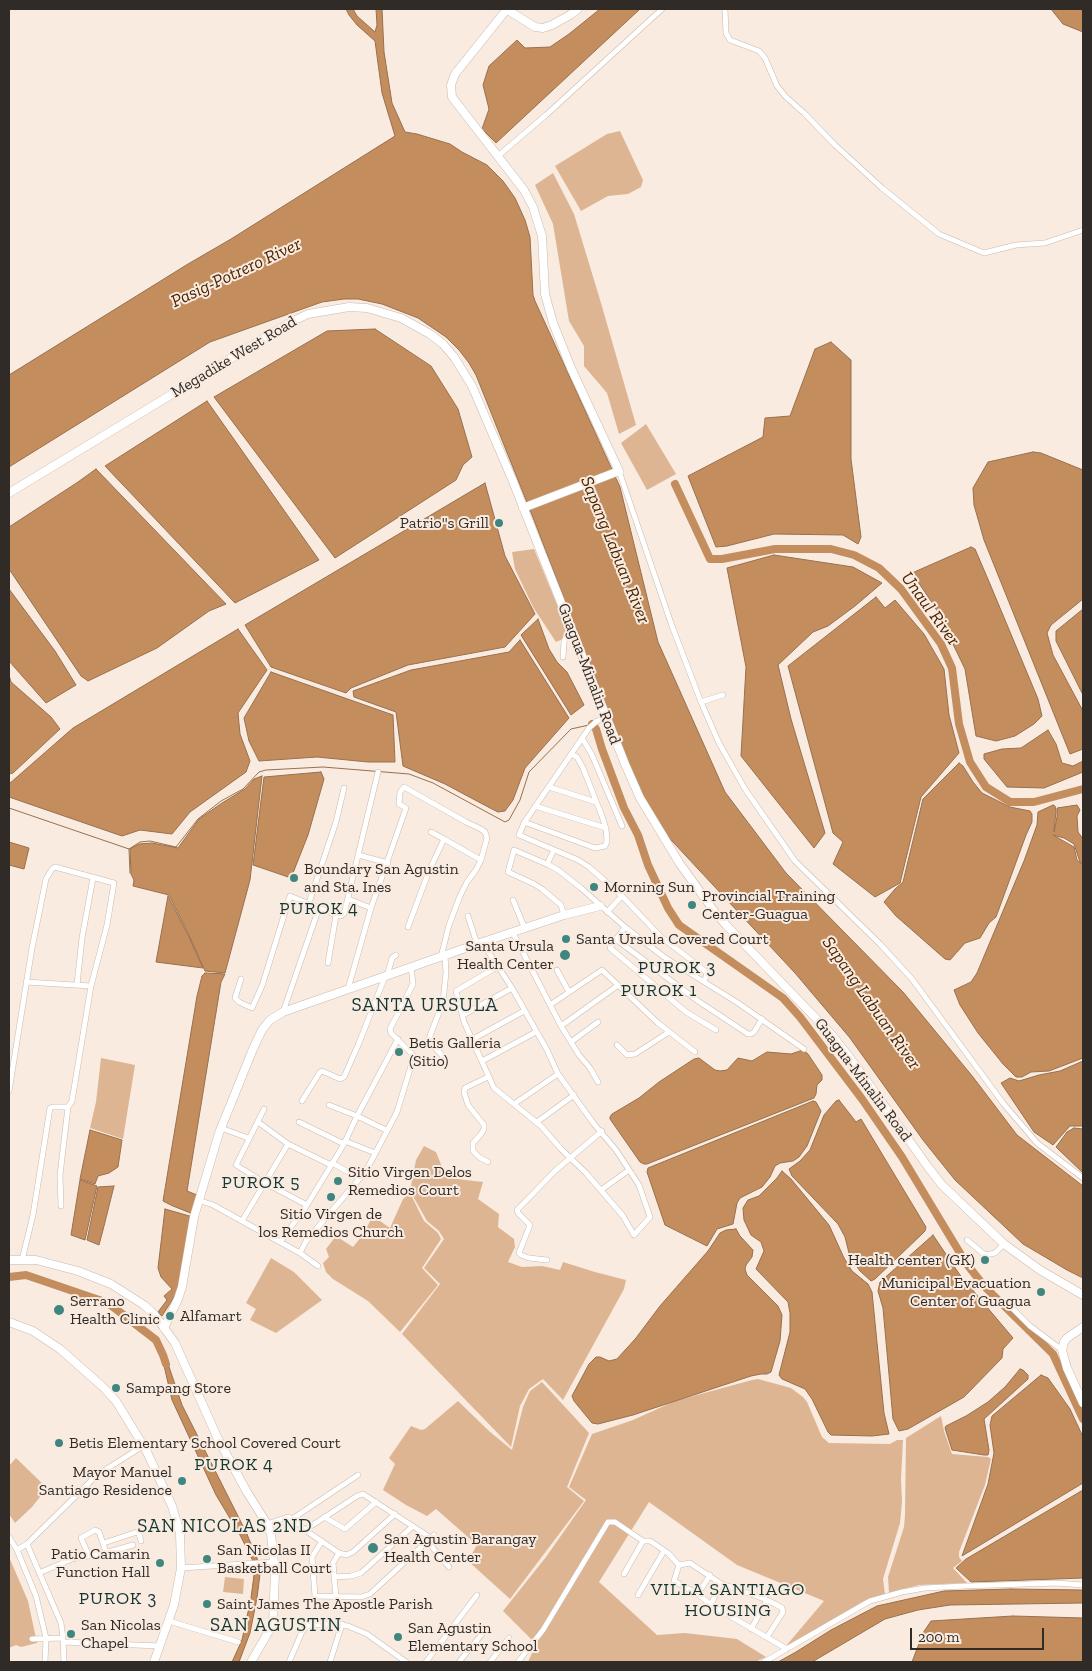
<!DOCTYPE html>
<style>
body{margin:0}
#map{position:relative;width:1092px;height:1671px;overflow:hidden;background:#f9ebe0;font-family:"Zilla Slab",serif}
canvas{display:block}
.frame{position:absolute;inset:0;border:10px solid #302b27;pointer-events:none}
.scale{position:absolute;left:910px;top:1628px;width:134px;height:22px;box-sizing:border-box;border:2px solid #302b27;border-top:0;padding-left:6px;font-size:15px;line-height:18px;white-space:nowrap;color:#302b27;-webkit-text-stroke:4px #f9ebe0;paint-order:stroke}
</style>
<div id="map">
<canvas width="1092" height="1671"></canvas>
<div class="frame"></div>
<div class="scale">200 m</div>
</div>
<script>
const ctx = document.querySelector('canvas').getContext('2d');
ctx.lineJoin = 'round';
function paint(path, color) {
  ctx.fillStyle = color;
  ctx.fill(path, 'evenodd');
}
function shape(rows) {
  const path = new Path2D();
  for (const r of rows) {
    path.moveTo(r[0], r[1]);
    for (let i = 2; i < r.length; i += 2) path.lineTo(r[i], r[i + 1]);
  }
  return path;
}
function stroke(path, color, width, dash) {
  ctx.strokeStyle = color;
  ctx.lineWidth = width;
  ctx.lineCap = dash ? 'butt' : 'round';
  ctx.setLineDash(dash || []);
  ctx.stroke(path);
}
function label(font, color, halo, rows, align = 'center') {
  ctx.font = font + ' "Zilla Slab",serif';
  ctx.lineWidth = 4;
  ctx.setLineDash([]);
  ctx.textBaseline = 'middle';
  ctx.strokeStyle = halo;
  ctx.fillStyle = color;
  for (const [text, x, y, turn = 0] of rows) {
    ctx.save();
    ctx.translate(x, y);
    ctx.rotate((+turn || 0) * Math.PI / 180);
    ctx.textAlign = isNaN(turn) ? turn : align;
    if (halo) ctx.strokeText(text, 0, 0);
    ctx.fillText(text, 0, 0);
    ctx.restore();
  }
}
paint(shape([
 [620,131,643,180,641,187,628,194,608,196,581,211,555,166,607,134],
 [553,173,574,214,601,303,636,425,619,434,607,393,584,366,584,346,569,321,553,224,535,185],
 [646,424,676,474,647,490,621,443],
 [534,549,570,636,556,642,533,607,515,569,512,552],
 [101,1058,135,1065,123,1139,90,1128,96,1102],
 [424,1146,436,1152,442,1167,457,1179,483,1182,478,1199,499,1214,498,1227,514,1239,515,1247,508,1262,522,1267,542,1266,560,1270,563,1262,595,1272,626,1280,624,1289,563,1400,543,1379,529,1389,520,1406,511,1447,402,1334,440,1284,424,1268,444,1239,439,1231,427,1221,410,1191,416,1160],
 [410,1193,424,1221,438,1233,441,1239,422,1268,438,1285,400,1332,368,1301,333,1279,326,1272,323,1263,329,1257,326,1249,336,1236,353,1247,362,1236,373,1216,390,1228,403,1199],
 [271,1258,294,1272,322,1300,276,1333,250,1320,256,1309,246,1303],
 [758,1379,791,1388,803,1397,807,1402,822,1437,829,1443,890,1444,897,1440,903,1440,901,1479,902,1502,900,1523,883,1579,885,1595,789,1647,786,1646,824,1601,737,1565,649,1502,599,1582,657,1635,685,1633,737,1639,766,1657,755,1662,528,1662,536,1644,503,1611,546,1557,586,1500,569,1487,592,1434,633,1420,675,1401,752,1380],
 [542,1382,589,1433,567,1487,584,1501,510,1599,468,1561,477,1545,436,1509,427,1516,406,1505,383,1490,395,1464,389,1458,411,1426,421,1430,425,1429,458,1401,489,1431,512,1450,523,1407,530,1391],
 [941,1416,944,1431,952,1454,988,1457,991,1459,985,1485,959,1552,959,1557,962,1561,953,1568,967,1583,919,1585,889,1593,888,1577,904,1527,905,1515,906,1438],
 [16,1458,47,1488,32,1507,15,1523,9,1514,9,1466],
 [9,1557,28,1601,37,1643,21,1647,16,1645,9,1648],
 [225,1577,244,1579,243,1594,223,1592]
]), '#ddb593');
const water = shape([
 [346,9,353,9,357,16,375,32,377,25,376,9,382,9,384,52,392,103,405,132,417,134,450,144,462,152,487,165,503,181,515,198,525,220,530,237,533,295,535,301,620,487,658,642,725,792,786,873,903,992,973,1077,1017,1135,1083,1186,1083,1278,1067,1270,1023,1244,955,1180,923,1140,850,1038,795,973,659,827,627,763,534,520,476,375,469,363,459,350,446,337,418,318,382,304,358,299,344,299,322,302,210,342,9,467,9,375,188,264,231,239,395,136,382,93,375,41,357,25,349,15,346,9],
 [600,9,640,9,496,143,482,129,489,109,483,85,489,66,517,40,525,48,550,47,569,34,600,9],
 [1051,9,1083,9,1083,32,1063,24,1051,9],
 [375,329,431,366,458,409,472,457,463,465,456,480,335,558,214,397,327,331,375,329],
 [831,342,851,360,851,459,861,537,858,544,843,535,774,534,727,546,716,547,688,476,763,437,765,418,790,416,815,349,831,342],
 [207,401,319,560,235,603,105,466,207,401],
 [1033,452,1041,453,1083,470,1083,599,1051,625,1047,633,1053,655,1083,711,1083,749,1070,754,984,540,974,505,973,488,988,462,1033,452],
 [96,469,226,604,209,611,157,648,88,681,81,676,9,569,9,527,78,482,96,469],
 [485,483,505,556,535,614,505,647,408,665,351,688,346,693,271,667,245,625,485,483],
 [971,547,975,549,990,584,1038,699,1042,716,1034,724,1015,736,996,741,976,736,965,669,935,607,912,573,971,547],
 [774,555,853,567,882,583,855,606,828,626,813,632,778,665,791,719,825,833,814,848,741,756,746,667,727,568,774,555],
 [9,589,55,651,76,685,46,703,9,661,9,589],
 [876,597,885,608,895,600,924,634,944,669,949,715,959,753,921,797,900,883,875,897,833,864,843,842,833,833,788,666,876,597],
 [1083,609,1083,695,1056,641,1056,631,1083,609],
 [538,619,549,649,557,662,567,672,584,705,571,715,521,635,538,619],
 [238,629,267,670,238,713,240,734,250,761,246,772,190,812,172,834,140,830,122,836,9,797,9,784,73,728,238,629],
 [520,640,569,718,525,768,513,800,505,811,498,812,490,808,445,784,403,766,396,712,354,697,353,691,411,670,509,652,520,640],
 [271,672,393,715,395,762,368,762,317,757,259,761,249,741,244,718,271,672],
 [9,675,11,682,51,717,60,729,13,773,9,774,9,675],
 [1048,730,1056,744,1062,763,1073,766,1083,761,1083,772,1044,788,1007,787,984,759,984,754,1002,749,1021,748,1048,730],
 [959,763,963,766,973,782,982,793,1010,807,1030,811,1032,814,1032,822,1026,835,996,917,989,923,980,938,965,943,950,960,945,959,896,916,884,902,895,889,903,882,923,799,959,763],
 [321,772,324,779,308,835,291,878,253,865,264,777,321,772],
 [262,776,250,880,225,973,205,971,188,933,169,895,133,886,134,880,131,874,130,849,139,844,152,843,178,848,199,819,222,803,245,789,254,779,262,776],
 [1053,805,1055,806,1056,811,1054,832,1057,817,1057,808,1077,805,1080,810,1077,816,1078,832,1083,839,1083,864,1080,862,1074,844,1064,838,1053,835,1074,847,1077,860,1083,865,1083,1058,1049,1071,1031,1072,1022,1077,1016,1077,1003,1064,978,1033,960,1005,954,990,971,982,977,973,1024,861,1037,825,1038,812,1053,805],
 [9,842,29,848,24,869,9,865,9,842],
 [168,896,189,937,203,968,156,962,168,896],
 [205,973,225,974,221,982,187,1191,197,1195,193,1214,173,1206,163,1201,197,996,202,976,205,973],
 [803,1050,808,1054,822,1075,822,1080,817,1085,816,1094,814,1098,647,1164,644,1164,640,1162,610,1119,610,1117,612,1114,639,1098,659,1082,694,1059,699,1058,715,1070,720,1071,727,1070,738,1058,752,1061,767,1052,791,1054,803,1050],
 [1083,1061,1083,1126,1070,1126,1053,1145,1034,1132,1001,1083,1010,1078,1019,1081,1039,1075,1060,1071,1083,1061],
 [839,1100,856,1122,861,1119,926,1227,925,1231,921,1235,875,1279,871,1281,860,1271,850,1257,845,1237,838,1224,792,1176,789,1169,800,1161,810,1150,824,1115,836,1101,839,1100],
 [813,1101,816,1102,821,1111,807,1146,799,1157,793,1161,780,1163,775,1166,770,1177,762,1187,740,1198,737,1203,733,1224,717,1229,707,1246,665,1225,647,1172,648,1168,813,1101],
 [1074,1128,1083,1129,1083,1173,1056,1147,1067,1132,1074,1128],
 [90,1130,122,1140,118,1167,109,1173,98,1176,95,1184,80,1179,90,1130],
 [782,1171,791,1179,829,1225,844,1258,852,1271,868,1284,872,1292,884,1413,889,1434,872,1436,831,1435,828,1432,812,1399,805,1389,782,1379,779,1375,790,1332,790,1313,788,1302,756,1269,764,1251,761,1242,751,1235,744,1220,743,1208,748,1200,759,1196,777,1178,782,1171],
 [80,1180,97,1186,85,1240,71,1235,80,1180],
 [114,1186,104,1226,99,1245,87,1240,98,1187,114,1186],
 [165,1209,193,1217,181,1276,176,1294,162,1316,158,1312,167,1300,164,1296,172,1289,161,1277,158,1268,165,1209],
 [736,1229,740,1236,753,1250,752,1257,746,1265,745,1269,747,1275,778,1306,782,1315,780,1341,771,1372,767,1374,761,1374,751,1376,633,1415,598,1424,592,1423,574,1401,572,1396,589,1364,596,1357,600,1357,609,1361,617,1359,636,1338,660,1306,708,1251,720,1233,726,1230,736,1229],
 [933,1235,960,1275,1013,1338,1003,1349,1002,1358,964,1397,908,1429,899,1431,893,1419,883,1308,878,1291,880,1282,933,1235],
 [165,1355,182,1405,246,1532,257,1558,260,1574,257,1598,250,1633,239,1662,232,1662,242,1640,251,1598,254,1575,253,1561,240,1535,216,1495,172,1400,162,1357,165,1355],
 [1020,1369,1023,1370,1028,1375,1028,1379,984,1419,989,1450,988,1455,984,1455,952,1450,945,1428,946,1426,966,1416,988,1402,1005,1387,1020,1369],
 [1041,1375,1048,1378,1070,1409,1083,1437,1083,1483,962,1556,988,1484,994,1453,990,1425,992,1416,1041,1375],
 [1083,1490,1083,1578,971,1582,956,1568,966,1559,1083,1490],
 [1011,1589,1083,1590,1083,1603,950,1605,918,1610,885,1619,812,1662,778,1662,796,1652,831,1630,877,1606,944,1591,1011,1589],
 [1013,1616,1083,1618,1083,1662,912,1662,923,1633,931,1621,1013,1616]
]);
paint(water, '#c48d5e');
stroke(water, '#98704e', 1);
stroke(shape([
 [9,808,129,849,140,842,150,841,176,847,198,819,221,801,243,789,259,772,266,770,323,767,409,774,433,783,505,822,509,820,520,800,529,772,571,729,589,725],
 [129,849,130,873]
]), '#98704e', 1);
stroke(shape([
 [675,484,710,559,722,559,775,549,831,549,854,555,879,568,901,589,941,644,952,668,959,724,970,762,986,787,1010,802,1034,802,1083,789],
 [592,724,596,729,602,749,624,808,638,835,648,865,668,908,679,925,783,998,800,1017,862,1099,902,1157,966,1263,984,1286,1053,1354,1083,1419],
 [9,1277,26,1275,108,1303,156,1340,163,1355,166,1364]
]), '#c48d5e', 8);
const street = shape([
 [725,9,726,33,730,40,759,51,765,58,777,86,786,97,804,113,835,145,882,188,939,234,984,253,1016,245,1045,243,1083,230],
 [498,156,546,115,662,9],
 [619,471,672,626,701,702,719,743,745,789,795,861,880,944,912,979,1003,1103,1037,1143,1083,1178],
 [563,657,564,642,566,637,573,633],
 [701,702,723,695],
 [605,718,597,721,589,728,524,823,519,835,578,860,589,867,622,896,660,936,705,971,707,975,704,981],
 [582,738,592,755,622,826],
 [549,787,596,802],
 [535,806,606,828],
 [524,822,595,848,605,846,607,841,606,829,602,816,583,768,577,757,571,754],
 [431,832,444,839],
 [358,855,388,863],
 [547,864,554,850],
 [348,899,371,908],
 [513,900,525,929],
 [309,903,336,822,344,788],
 [607,912,622,896],
 [564,915,561,905,542,889,534,884,508,872,514,850,549,865,558,870,581,888,625,927,610,948,686,1012,716,1030],
 [468,916,477,944],
 [408,927,429,871,444,839,481,860],
 [625,927,664,957,738,1003,804,1049],
 [513,933,561,1026,579,1055,590,1068,598,1082],
 [617,940,698,1001,748,1034,751,1034,754,1032,762,1019],
 [482,942,512,988,547,1050,558,1074,594,1124,616,1150,639,1185,650,1217,634,1235,623,1216,586,1173,561,1149,541,1126,494,1088,464,1022,456,991,497,967],
 [328,963,336,915],
 [557,970,569,992],
 [387,976,392,958,396,955],
 [241,979,235,998,239,1002,252,1008,262,986,290,896,336,915,341,916,344,914,378,772],
 [26,982,91,986],
 [77,985,82,938,93,878],
 [348,989,371,908,406,808,399,804,400,792,404,787,466,822,481,829,485,832,487,838,481,860,476,870,467,882,460,896,449,925,441,957],
 [550,1005,602,970,658,1023,695,1052],
 [283,1012,319,908],
 [463,1015,512,988],
 [561,1026,617,986],
 [473,1039,524,1011],
 [571,1042,598,1022],
 [617,1045,627,1055,635,1054,669,1032],
 [442,1055,428,1041,443,1002,446,972,445,956],
 [482,1061,536,1032],
 [9,1091,32,948,46,879,52,869,55,867,114,883,107,925,91,986,72,1101,68,1107,60,1175,61,1206],
 [302,1101,320,1072,322,1071,340,1079,344,1077,359,1043,385,977],
 [514,1104,558,1074],
 [329,1105,357,1116,386,1130],
 [264,1109,236,1165,265,1183,307,1205],
 [258,1122,288,1144,331,1165],
 [299,1122,344,1144],
 [537,1122,574,1095],
 [221,1128,248,1138],
 [345,1141,375,1153],
 [488,1162,479,1157,473,1151,473,1143,481,1134,484,1129,484,1125,468,1105,464,1092,465,1088,488,1077],
 [332,1163,359,1178],
 [601,1190,629,1170],
 [198,1200,213,1205,280,1242,300,1253,318,1266],
 [242,1221,288,1144],
 [967,1240,985,1255,995,1253,1004,1244],
 [280,1242,307,1205,344,1144,357,1116,398,1039],
 [300,1253,306,1241,366,1171,397,1112,414,1056,391,1033,390,1029,413,984,411,967],
 [22,1260,33,1215,50,1108,53,1107,68,1107],
 [547,1260,529,1258,521,1255,519,1253,530,1225,518,1213,517,1210,556,1170,602,1131],
 [1007,1303,1030,1326,1062,1350],
 [324,1517,345,1529,376,1502],
 [292,1519,358,1475],
 [267,1524,288,1517,295,1521,305,1530,339,1553,346,1555,353,1552,395,1514],
 [305,1530,357,1496,363,1494,431,1538],
 [9,1537,17,1550,36,1596,46,1638,45,1662],
 [322,1541,312,1557,315,1596,361,1597,370,1594,434,1535],
 [427,1541,449,1567],
 [104,1543,137,1532,139,1534,141,1541],
 [27,1544,61,1623,63,1638,64,1662],
 [17,1550,27,1544,97,1475,143,1446],
 [89,1556,81,1538,95,1530,99,1532,106,1552],
 [679,1565,674,1581,698,1594,711,1605,787,1649],
 [679,1565,690,1563,720,1583,767,1600],
 [181,1568,274,1562],
 [39,1573,72,1559,105,1553,133,1545],
 [624,1574,643,1541],
 [334,1577,351,1576,361,1573,413,1526],
 [698,1594,710,1575],
 [638,1595,664,1551],
 [336,1597,333,1563,339,1553],
 [711,1605,720,1583],
 [169,1621,238,1642],
 [751,1629,767,1600,775,1604,782,1608,783,1612,767,1637],
 [32,1639,63,1638],
 [63,1642,160,1646],
 [289,1662,302,1632,308,1625,333,1624,348,1626,367,1634,406,1662],
 [330,1662,342,1624],
 [426,1662,477,1595],
 [459,1662,482,1634],
 [490,1662,509,1638],
 [518,1662,543,1630,608,1522,615,1522,643,1541,650,1541,668,1553,679,1565],
 [764,1662,861,1606,870,1601,902,1592,925,1588,965,1586,1057,1583,1083,1585]
]);
const secondary = shape([
 [506,9,535,27,543,28,552,25,570,15,578,9],
 [507,9,455,74,451,85,452,97,524,190,533,207,542,236,545,294,553,323,571,368,619,471,523,508],
 [9,493,291,322,308,314,349,307,367,308,401,318,430,334,443,344,454,357,472,386,512,479,625,764,640,798,680,864,714,911,726,925,832,1035,856,1066,928,1167,942,1185,1004,1244,1040,1270,1083,1295],
 [9,1260,36,1260,78,1271,111,1284,144,1305,154,1314,175,1343,218,1439,247,1492,267,1524,271,1534,275,1572,273,1624,251,1662],
 [9,1322,33,1331,60,1349,103,1387,116,1401,146,1450,172,1506,180,1533,181,1568,174,1605,154,1662],
 [1083,1327,1067,1338,1064,1342,1062,1350,1067,1368,1083,1403],
 [164,1328,178,1299,182,1287,194,1217,219,1133,253,1049,262,1030,270,1020,283,1012,477,944,564,915,600,906]
]);
stroke(street, '#c8baaf', 6);
stroke(secondary, '#c8baaf', 9);
stroke(street, '#fff', 5);
stroke(secondary, '#fff', 8);
for (const [x, y, r, color] of [
 [499,523,5,"#408680"],
 [294,878,5,"#408680"],
 [594,887,5,"#408680"],
 [692,905,5,"#408680"],
 [566,939,5,"#408680"],
 [565,955,6,"#408680"],
 [399,1052,5,"#408680"],
 [338,1181,5,"#408680"],
 [331,1197,5,"#408680"],
 [985,1260,5,"#408680"],
 [1041,1292,5,"#408680"],
 [59,1310,6,"#408680"],
 [170,1316,5,"#408680"],
 [116,1388,5,"#408680"],
 [59,1443,5,"#408680"],
 [182,1481,5,"#408680"],
 [373,1548,6,"#408680"],
 [207,1559,5,"#408680"],
 [160,1563,5,"#408680"],
 [207,1604,5,"#408680"],
 [71,1634,5,"#408680"],
 [398,1637,5,"#408680"]
]) {
  const dot = new Path2D();
  dot.arc(x, y, r, 0, 2 * Math.PI);
  ctx.fillStyle = color;
  ctx.fill(dot);
  stroke(dot, '#f9ebe0', 2);
}
label('16px', '#302b27', '#f9ebe0', [
 ["Megadike West Road",234,357,-31],
 ["Guagua-Minalin Road",589,674,69],
 ["Guagua-Minalin Road",863,1080,53]
]);
label('16px', '#302b27', '#f9ebe0', [
 ["Patrio\"s Grill",489,523,"right"],
 ["Boundary San Agustin",304,869],
 ["and Sta. Ines",304,887],
 ["Morning Sun",604,887],
 ["Provincial Training",702,896],
 ["Center-Guagua",702,914],
 ["Santa Ursula Covered Court",576,939],
 ["Santa Ursula",554,946,"right"],
 ["Health Center",554,964,"right"],
 ["Betis Galleria",409,1043],
 ["(Sitio)",409,1061],
 ["Sitio Virgen Delos",348,1172],
 ["Remedios Court",348,1190],
 ["Sitio Virgen de",331,1214,"center"],
 ["los Remedios Church",331,1232,"center"],
 ["Health center (GK)",975,1260,"right"],
 ["Municipal Evacuation",1031,1283,"right"],
 ["Center of Guagua",1031,1301,"right"],
 ["Serrano",70,1301],
 ["Health Clinic",70,1319],
 ["Alfamart",180,1316],
 ["Sampang Store",126,1388],
 ["Betis Elementary School Covered Court",69,1443],
 ["Mayor Manuel",172,1472,"right"],
 ["Santiago Residence",172,1490,"right"],
 ["San Agustin Barangay",384,1539],
 ["Health Center",384,1557],
 ["San Nicolas II",217,1550],
 ["Basketball Court",217,1568],
 ["Patio Camarin",150,1554,"right"],
 ["Function Hall",150,1572,"right"],
 ["Saint James The Apostle Parish",217,1604],
 ["San Nicolas",81,1625],
 ["Chapel",81,1643],
 ["San Agustin",408,1628],
 ["Elementary School",408,1646]
], 'left');
label('italic 18px', '#4a2500', '#f9ebe0', [
 ["Pasig-Potrero River",236,273,-25],
 ["Sapang Labuan River",615,550,68],
 ["Unaul River",930,609,54],
 ["Sapang Labuan River",871,1003,55]
]);
ctx.letterSpacing = '1px';
label('18px', '#153734', '#f9ebe0', [
 ["PUROK 4",319,909],
 ["PUROK 3",677,968],
 ["PUROK 1",659,991],
 ["PUROK 5",261,1183],
 ["PUROK 4",234,1465],
 ["VILLA SANTIAGO",728,1590],
 ["HOUSING",728,1611],
 ["PUROK 3",118,1599]
]);
ctx.letterSpacing = '0px';
ctx.letterSpacing = '1px';
label('19px', '#153734', '#f9ebe0', [
 ["SANTA URSULA",425,1006],
 ["SAN NICOLAS 2ND",225,1527],
 ["SAN AGUSTIN",276,1626]
]);
ctx.letterSpacing = '0px';
</script>
